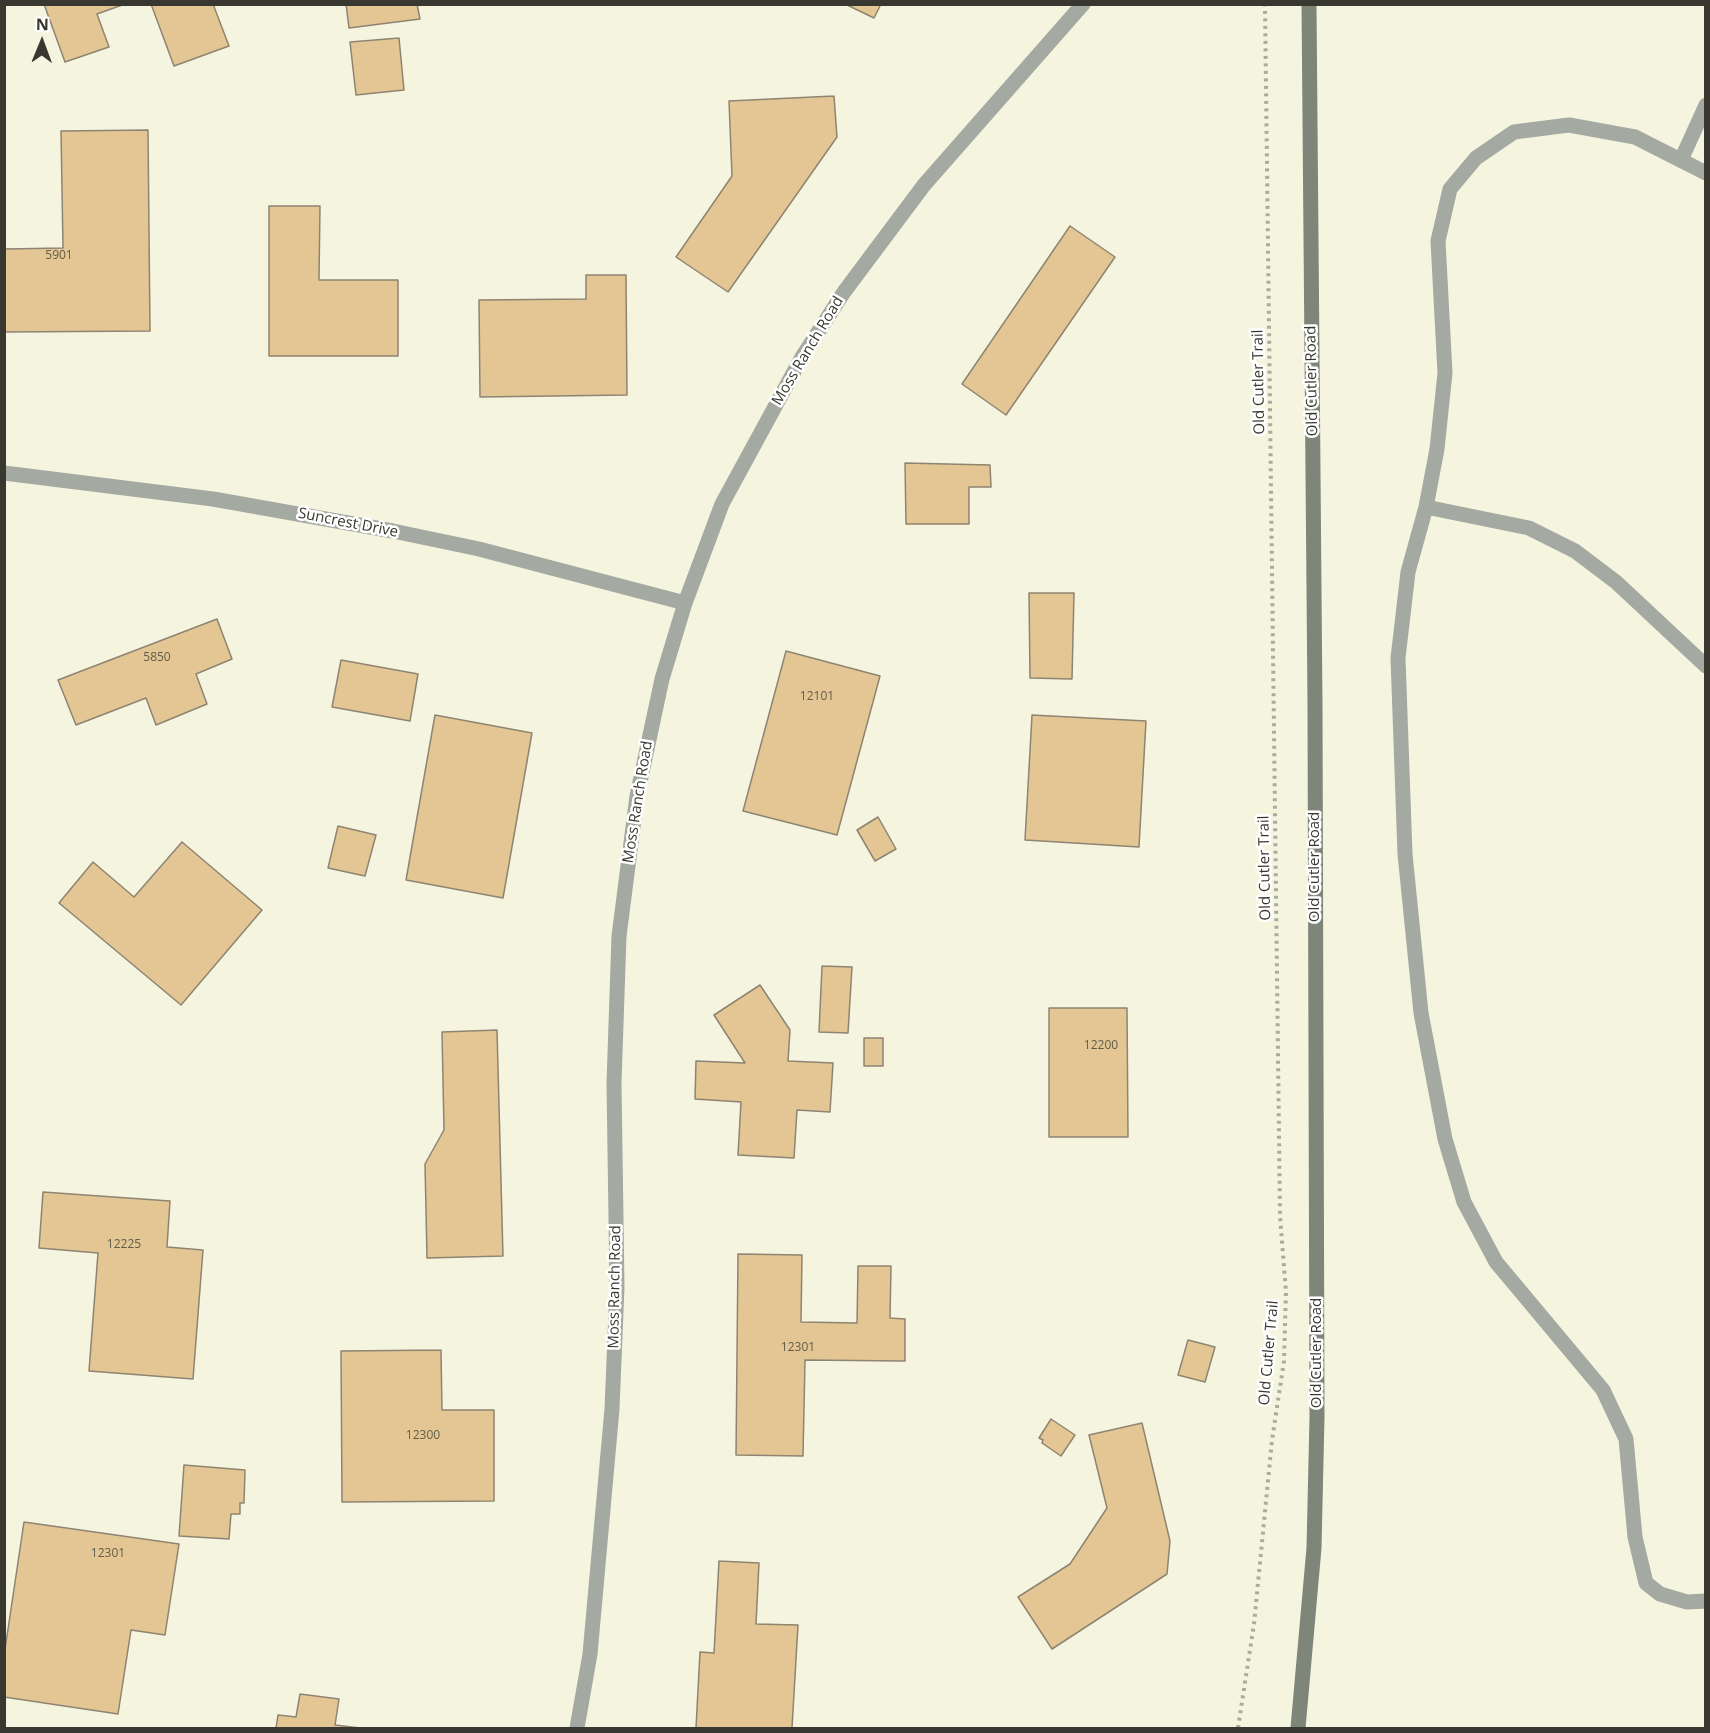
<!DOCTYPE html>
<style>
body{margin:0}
#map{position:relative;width:1710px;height:1733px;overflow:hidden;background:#f5f5df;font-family:"Open Sans",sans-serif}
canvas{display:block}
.frame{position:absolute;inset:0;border:6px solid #383830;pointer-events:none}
.north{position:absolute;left:12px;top:12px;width:60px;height:60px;-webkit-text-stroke:4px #fff;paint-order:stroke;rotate:1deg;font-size:16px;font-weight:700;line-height:24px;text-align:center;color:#383830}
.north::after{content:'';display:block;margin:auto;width:21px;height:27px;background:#383830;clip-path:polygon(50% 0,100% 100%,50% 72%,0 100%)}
</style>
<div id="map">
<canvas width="1710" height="1733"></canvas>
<div class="frame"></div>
<div class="north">N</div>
</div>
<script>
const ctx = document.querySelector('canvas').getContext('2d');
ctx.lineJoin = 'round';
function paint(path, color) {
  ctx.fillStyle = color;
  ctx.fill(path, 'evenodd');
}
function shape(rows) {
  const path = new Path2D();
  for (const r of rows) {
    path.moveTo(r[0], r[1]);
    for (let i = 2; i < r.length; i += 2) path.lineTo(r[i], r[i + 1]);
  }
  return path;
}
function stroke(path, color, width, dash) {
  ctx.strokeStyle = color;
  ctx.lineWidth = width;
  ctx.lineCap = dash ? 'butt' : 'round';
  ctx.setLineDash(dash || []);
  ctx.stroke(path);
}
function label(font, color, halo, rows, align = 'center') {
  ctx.font = font + ' "Open Sans",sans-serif';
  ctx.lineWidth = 5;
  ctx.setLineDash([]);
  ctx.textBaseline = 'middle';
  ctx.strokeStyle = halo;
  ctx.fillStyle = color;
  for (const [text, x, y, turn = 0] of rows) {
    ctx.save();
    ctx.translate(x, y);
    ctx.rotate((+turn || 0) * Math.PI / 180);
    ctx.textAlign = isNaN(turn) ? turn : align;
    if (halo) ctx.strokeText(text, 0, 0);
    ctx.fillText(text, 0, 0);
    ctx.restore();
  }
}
const building = shape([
 [44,4,125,4,97,14,109,47,65,62,44,4],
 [151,4,213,4,229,46,174,66,151,4],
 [346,4,417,4,420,19,349,28,346,4],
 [845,4,881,4,874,18,845,4],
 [399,38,404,90,356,95,350,42,399,38],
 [834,96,837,137,728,292,676,257,732,176,729,101,834,96],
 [148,130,150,331,4,332,4,249,63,248,61,131,148,130],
 [269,206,320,206,319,280,398,280,398,356,269,356,269,206],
 [1070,226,1115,257,1006,415,962,384,1070,226],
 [586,275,626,275,627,395,480,397,479,300,586,299,586,275],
 [905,463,990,465,991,487,969,487,969,524,906,524,905,463],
 [1029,593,1074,593,1072,679,1030,678,1029,593],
 [217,619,232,659,196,674,207,704,156,725,146,698,76,725,58,680,217,619],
 [786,651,880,676,837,835,743,811,786,651],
 [341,660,418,674,410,721,332,707,341,660],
 [435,715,532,733,503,898,406,880,435,715],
 [1032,715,1146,721,1139,847,1025,840,1032,715],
 [878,817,896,849,875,861,857,830,878,817],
 [338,826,376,835,365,876,328,868,338,826],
 [182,842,262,910,181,1005,59,903,93,862,134,897,182,842],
 [822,966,852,967,848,1033,819,1032,822,966],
 [760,985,790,1030,788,1061,833,1063,830,1112,797,1110,794,1158,738,1155,741,1102,695,1099,696,1061,745,1063,714,1015,760,985],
 [1049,1008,1127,1008,1128,1137,1049,1137,1049,1008],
 [497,1030,503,1256,427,1258,425,1164,444,1130,442,1032,497,1030],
 [864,1038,883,1038,883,1066,864,1066,864,1038],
 [43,1192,170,1201,167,1247,203,1250,193,1379,89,1371,98,1253,39,1248,43,1192],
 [738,1254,802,1255,801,1322,857,1323,858,1266,891,1266,890,1318,905,1319,905,1361,805,1360,803,1456,736,1455,738,1254],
 [1188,1340,1215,1347,1205,1382,1178,1375,1188,1340],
 [441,1350,442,1410,494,1410,494,1501,342,1502,341,1351,441,1350],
 [1051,1419,1075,1435,1061,1456,1042,1443,1043,1440,1039,1438,1051,1419],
 [1142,1423,1170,1541,1167,1574,1052,1649,1018,1597,1070,1564,1107,1508,1089,1435,1142,1423],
 [184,1465,245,1470,244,1503,240,1503,240,1514,231,1514,229,1539,179,1536,184,1465],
 [24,1522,179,1544,165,1635,131,1630,118,1714,4,1697,4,1656,24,1522],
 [719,1561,759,1563,756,1624,798,1625,792,1728,696,1728,700,1652,714,1653,719,1561],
 [300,1694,339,1699,335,1725,360,1728,276,1728,278,1715,296,1717,300,1694]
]);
paint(building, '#e3c693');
stroke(building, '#8e8472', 1.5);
stroke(shape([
 [1238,1728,1254,1624,1272,1440,1284,1361,1286,1292,1280,1216,1265,4]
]), '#abab9b', 4, [3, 4.5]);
stroke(shape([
 [1681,160,1706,105],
 [1706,173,1635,137,1569,125,1514,132,1476,158,1450,189,1438,241,1445,373,1437,449,1426,507,1408,572,1398,658,1405,854,1421,1013,1445,1139,1464,1202,1496,1262,1603,1390,1626,1439,1635,1537,1646,1583,1660,1594,1687,1602,1706,1601],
 [1426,507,1529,528,1575,551,1616,582,1706,666]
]), '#a4a9a1', 15);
stroke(shape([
 [4,473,213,499,393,531,479,549,685,603],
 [577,1728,590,1654,612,1409,617,1287,614,1083,619,936,637,796,662,679,685,603,722,504,802,357,844,292,924,185,1083,4]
]), '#a4a9a1', 15);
stroke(shape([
 [1298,1728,1314,1548,1317,1417,1315,705,1309,4]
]), '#7e8579', 15);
label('12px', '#635c49', null, [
 ["5901",59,256],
 ["5850",157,658],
 ["12101",817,697],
 ["12200",1101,1046],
 ["12225",124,1245],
 ["12301",798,1348],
 ["12300",423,1436],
 ["12301",108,1554]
]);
label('15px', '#383830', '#fff', [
 ["Moss Ranch Road",808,351,-59],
 ["Old Cutler Road",1312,381,-91],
 ["Old Cutler Trail",1259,382,-91],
 ["Suncrest Drive",348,523,11],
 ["Moss Ranch Road",638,802,-81],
 ["Old Cutler Road",1315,867,-90],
 ["Old Cutler Trail",1265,868,-91],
 ["Moss Ranch Road",615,1287,-89],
 ["Old Cutler Trail",1269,1353,-85],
 ["Old Cutler Road",1317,1353,-90]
]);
</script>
